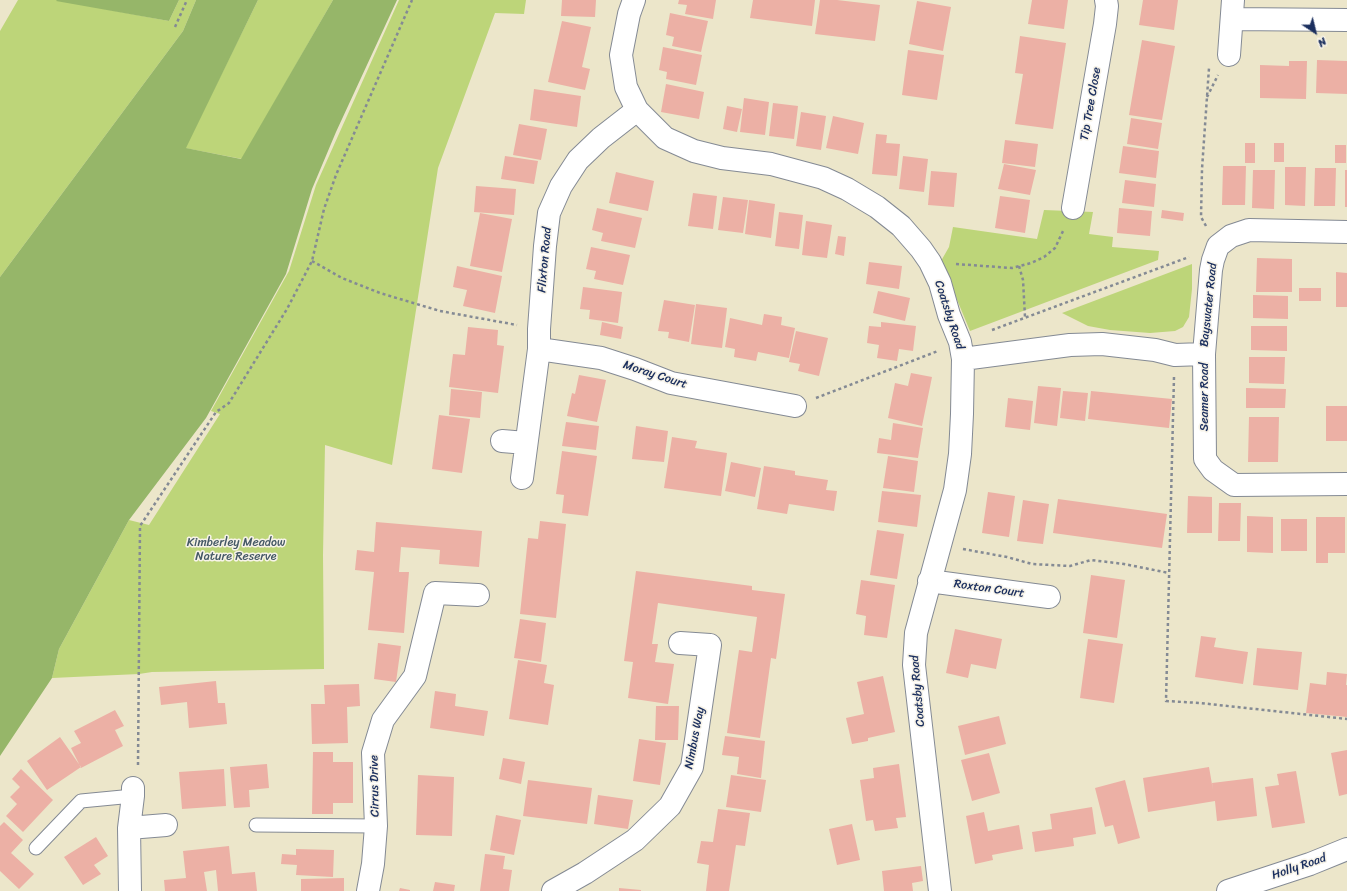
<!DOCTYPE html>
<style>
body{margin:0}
#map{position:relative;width:1347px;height:891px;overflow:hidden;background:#ece6ca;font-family:Sriracha,sans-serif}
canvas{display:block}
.north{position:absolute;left:1295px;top:12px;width:40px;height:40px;-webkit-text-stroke:3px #f7f3e8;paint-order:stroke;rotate:145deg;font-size:11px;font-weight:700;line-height:16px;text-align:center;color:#1b2f5e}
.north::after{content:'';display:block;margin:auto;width:14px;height:18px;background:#1b2f5e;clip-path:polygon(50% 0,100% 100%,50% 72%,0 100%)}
</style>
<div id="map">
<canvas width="1347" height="891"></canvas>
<div class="north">N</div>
</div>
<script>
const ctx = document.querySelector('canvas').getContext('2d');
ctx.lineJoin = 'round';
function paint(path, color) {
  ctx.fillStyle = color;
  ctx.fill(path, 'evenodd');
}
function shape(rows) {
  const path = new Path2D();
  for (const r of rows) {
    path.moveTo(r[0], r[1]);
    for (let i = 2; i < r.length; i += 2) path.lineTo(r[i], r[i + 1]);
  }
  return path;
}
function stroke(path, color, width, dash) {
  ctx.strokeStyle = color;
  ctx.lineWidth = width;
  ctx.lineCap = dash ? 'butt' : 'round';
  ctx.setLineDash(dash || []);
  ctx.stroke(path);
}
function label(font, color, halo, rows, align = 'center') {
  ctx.font = font + ' Sriracha,sans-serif';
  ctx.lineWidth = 3;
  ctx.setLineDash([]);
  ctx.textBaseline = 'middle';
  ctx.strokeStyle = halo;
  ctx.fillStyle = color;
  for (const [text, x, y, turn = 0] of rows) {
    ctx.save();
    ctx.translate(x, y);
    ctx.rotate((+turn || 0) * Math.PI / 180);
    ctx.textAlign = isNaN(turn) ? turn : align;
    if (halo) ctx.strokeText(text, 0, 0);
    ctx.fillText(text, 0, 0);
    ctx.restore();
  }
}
paint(shape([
 [18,0,57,0,169,21,179,0,196,0,183,31,0,277,0,31],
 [258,0,333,0,242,159,185,148],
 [399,0,526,0,524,14,495,13,438,168,392,465,325,445,323,555,324,669,152,672,139,674,52,678,59,649,129,520,149,525,220,414,211,411,289,271,316,185],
 [1044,210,1093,212,1089,234,1113,237,1112,247,1159,251,1158,260,970,331,941,261,949,247,953,227,1037,239],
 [1192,264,1192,289,1189,317,1183,327,1175,331,1150,333,1110,330,1088,326,1062,313]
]), '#bdd579');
paint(shape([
 [57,0,179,0,169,21,56,1],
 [196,0,258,0,186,148,241,159,333,0,397,0,336,132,312,189,286,274,206,418,129,520,59,649,52,678,0,756,0,277,183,31]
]), '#96b669');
paint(shape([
 [562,0,596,0,595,17,561,16],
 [679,0,716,0,713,19,685,14,687,5,678,4],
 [753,0,815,0,812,26,750,18],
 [820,0,837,0,880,5,875,41,815,34],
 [1032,0,1068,0,1064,29,1028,24],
 [1143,0,1178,0,1174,30,1139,25],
 [917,1,951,7,943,51,909,44],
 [670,13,708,21,701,52,672,46,674,37,666,35],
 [562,21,591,27,582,67,590,69,585,90,548,82],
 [1020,36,1066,43,1053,129,1015,124,1023,74,1015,73],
 [1142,40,1175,46,1162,120,1129,115],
 [663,47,702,55,696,85,666,79,667,72,659,70],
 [908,50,944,55,937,100,902,95],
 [1317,60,1347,61,1347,94,1316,93],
 [1289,61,1307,61,1306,99,1260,98,1260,65,1289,66],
 [666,84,704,92,699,119,661,112],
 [534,89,581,96,577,127,530,120],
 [744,98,769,102,765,135,740,132],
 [773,103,798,106,794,139,769,136],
 [727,106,742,109,737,132,723,129],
 [801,112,826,116,821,150,796,146],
 [833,116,864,123,858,154,826,148],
 [1131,118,1162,123,1158,149,1127,144],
 [519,124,547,129,541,160,513,155],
 [876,134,887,135,886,143,900,144,897,176,872,174],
 [1005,140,1038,144,1035,167,1002,163],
 [1245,143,1255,143,1255,163,1245,163],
 [1274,143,1284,143,1284,162,1274,162],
 [1335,145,1346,145,1346,163,1335,163],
 [1123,146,1159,151,1156,178,1119,173],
 [505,156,538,161,534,184,501,179],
 [903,156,928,159,924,192,899,189],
 [1004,164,1036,170,1030,195,998,189],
 [1223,166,1246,166,1245,205,1222,205],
 [1285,167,1306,167,1305,206,1285,205],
 [1315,168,1336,168,1335,206,1314,206],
 [1253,170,1275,170,1274,209,1252,208],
 [1345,170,1347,170,1347,207,1345,207],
 [931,171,957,173,954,207,928,205],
 [616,172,654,181,648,211,609,203],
 [1125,180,1156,184,1154,207,1122,203],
 [476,186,516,189,514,215,474,212],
 [693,193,717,196,713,229,688,226],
 [1000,196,1030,200,1025,233,995,228],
 [723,197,748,200,743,233,718,230],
 [749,200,775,204,771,238,745,234],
 [597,208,642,218,635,248,601,241,603,233,592,230],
 [1119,208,1152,211,1150,236,1117,233],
 [1162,210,1184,213,1183,221,1161,218],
 [779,212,803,215,799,249,775,246],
 [480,213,512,219,502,272,470,266],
 [806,221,832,225,827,258,802,255],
 [838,236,846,237,844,256,835,254],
 [591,247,630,255,623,285,594,279,596,271,586,269],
 [1257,258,1292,259,1292,292,1256,292],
 [869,262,902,266,899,289,866,284],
 [457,266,502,276,495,313,463,306,467,290,453,287],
 [1336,272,1347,273,1347,307,1336,307],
 [583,287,622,292,618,323,589,319,590,310,580,309],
 [1299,288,1321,288,1321,301,1299,301],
 [878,291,910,298,905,321,873,313],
 [1253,295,1288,296,1288,319,1253,318],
 [664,300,695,305,689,342,668,338,669,332,658,331],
 [696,304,727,308,722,348,691,344],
 [764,314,782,317,781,325,795,328,789,358,758,352,756,361,734,357,735,349,725,347,730,318,762,325],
 [602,322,623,327,621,339,600,335],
 [881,322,916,326,913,351,899,349,897,361,877,358,879,345,867,343,869,326,881,327],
 [1251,326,1287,326,1287,351,1251,350],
 [468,327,498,330,497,345,504,346,498,393,449,387,453,354,465,355],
 [796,331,828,338,819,376,798,371,800,364,789,362],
 [1249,357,1285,357,1284,384,1249,383],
 [911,373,932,377,922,426,888,418,895,383,908,386],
 [579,375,606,380,597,422,567,416,572,393,575,394],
 [1038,386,1061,388,1057,426,1034,423],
 [1246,388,1286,389,1285,408,1246,408],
 [451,389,482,392,480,418,449,415],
 [1063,391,1088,393,1085,421,1060,418],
 [1091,391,1172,399,1169,428,1088,419],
 [1008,398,1033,401,1030,430,1005,427],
 [1326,406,1347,406,1347,441,1326,441],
 [439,415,470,419,462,473,432,469],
 [1249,417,1279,417,1278,462,1248,462],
 [566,422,599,426,596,450,562,446],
 [893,423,923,428,918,458,877,453,879,438,891,440],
 [636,426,668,431,664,462,632,459],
 [672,437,697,441,695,448,727,453,721,496,664,488],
 [562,451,597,456,588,516,562,513,564,495,556,494],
 [888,456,918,461,914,492,883,488],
 [731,462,761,468,755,497,725,491],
 [764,466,795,471,795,475,828,480,826,490,837,491,834,511,789,504,787,514,757,509],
 [882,491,921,495,917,527,878,522],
 [988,492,1015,496,1009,537,982,533],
 [1188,496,1212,497,1212,533,1187,533],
 [1058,499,1167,514,1162,548,1053,533],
 [1023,500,1049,504,1043,544,1017,541],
 [1219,503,1241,503,1240,541,1218,541],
 [1247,516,1273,517,1273,553,1247,552],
 [1316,517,1345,517,1345,553,1328,553,1328,563,1316,563],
 [1281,519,1307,519,1307,551,1281,551],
 [540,521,566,524,556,618,520,614,528,538,538,539],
 [376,522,482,531,479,567,439,564,440,550,401,547,399,572,409,572,404,633,368,630,374,572,355,570,357,550,374,552],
 [877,530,904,534,897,579,870,575],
 [636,571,752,586,752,590,785,594,776,659,771,658,760,738,727,733,739,650,752,652,757,617,658,603,652,644,658,644,655,662,674,664,668,704,628,698,633,662,624,661],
 [1091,575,1125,580,1117,638,1083,633],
 [861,580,895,585,887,638,864,635,866,616,856,614],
 [520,619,546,623,541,662,514,658],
 [955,629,1002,639,996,669,971,664,968,678,946,673],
 [1201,636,1216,638,1214,647,1248,652,1243,684,1195,677],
 [1088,639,1123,644,1114,703,1080,698],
 [378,643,401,646,396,682,374,679],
 [1257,648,1302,652,1298,690,1253,685],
 [518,660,547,665,544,683,554,685,548,725,509,719],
 [1327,672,1347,674,1346,685,1347,685,1347,717,1306,713,1310,683,1326,685],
 [883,676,895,732,868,738,868,741,852,744,846,718,864,714,857,682],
 [216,681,218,703,225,703,227,724,189,728,187,702,161,705,159,687],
 [359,684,360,706,347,707,348,743,312,744,311,704,325,704,324,685],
 [435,691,456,694,455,706,488,711,484,736,430,728],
 [656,706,679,706,678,740,655,740],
 [115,710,124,726,115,730,123,746,81,768,71,748,81,743,74,731],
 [999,716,1006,744,965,755,958,726],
 [725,736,765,741,761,778,737,774,739,757,722,755],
 [60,737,81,767,47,790,27,761],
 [639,739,666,743,660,785,633,781],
 [1347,750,1347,794,1339,796,1331,753],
 [313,752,333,752,333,762,353,762,353,803,333,803,333,814,312,814],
 [989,753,1000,793,972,801,961,760],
 [503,758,525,762,521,784,499,779],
 [267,764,269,788,249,790,250,807,234,808,230,767],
 [899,764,906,817,896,818,898,828,875,831,873,820,866,821,860,780,874,778,873,768],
 [1209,767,1213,790,1212,783,1253,778,1257,816,1217,821,1215,801,1148,812,1143,778],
 [21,769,53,800,23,832,6,816,17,804,10,797,20,787,12,779],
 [224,769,226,806,182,809,179,772],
 [1296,771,1305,823,1272,828,1265,787,1279,785,1277,774],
 [418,775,454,777,452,836,416,835],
 [731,775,766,780,761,812,726,807],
 [528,780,592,788,587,824,523,816],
 [1125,780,1140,838,1118,844,1113,825,1105,827,1095,788],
 [598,795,633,800,628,829,594,824],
 [1092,807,1096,834,1073,838,1074,846,1035,852,1032,832,1052,829,1050,814],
 [718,809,750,813,745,846,736,845,729,891,706,891,709,865,697,863,701,841,713,842],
 [984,812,988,831,1019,825,1023,849,992,855,993,860,975,864,966,816],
 [496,815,521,820,514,855,490,850],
 [4,822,23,840,11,853,34,874,19,889,0,871,0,826],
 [852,824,860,860,837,865,829,829],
 [96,837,108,856,94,865,101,874,83,885,64,857],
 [229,846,232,874,255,872,257,891,218,891,216,870,204,872,207,891,165,891,164,880,186,878,183,851],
 [296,849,334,850,333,877,296,875,297,865,281,864,282,854,296,855],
 [485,854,505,856,503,869,512,870,509,891,480,891],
 [921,866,923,881,912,883,913,891,884,891,882,871],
 [344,878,344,891,301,891,301,879],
 [435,882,455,885,454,891,433,891],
 [400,888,410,890,410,891,399,891],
 [619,888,641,890,641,891,619,891]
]), '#ecb0a5');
const service = shape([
 [256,825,376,826],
 [36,848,81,801,133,796]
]);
const minor = shape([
 [634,0,629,14,621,55,626,87,637,110,665,138,694,151,722,158,771,164,823,178,847,189,877,207,901,226,921,249,930,262,940,283,949,315,960,342,963,359,962,414,960,454,955,490,916,633,914,665,940,891],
 [1232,19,1347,20],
 [1229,55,1233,0],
 [1073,208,1105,24,1107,6,1106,0],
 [1347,232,1249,230,1231,236,1218,246,1213,260,1211,270,1204,354,1205,459,1213,470,1234,485,1347,484],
 [539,349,601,358,635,369,671,383,795,406],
 [963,359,1070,345,1102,344,1155,350,1175,355,1204,354],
 [502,441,526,443],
 [522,478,539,349,539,329,545,246,549,213,561,186,578,160,601,138,637,110],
 [929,581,1049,597],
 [129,828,166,825],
 [130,891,129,828,133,796,133,788],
 [368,891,373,864,376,826,373,753,383,720,415,676,435,593,478,595],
 [553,891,585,873,635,840,670,806,692,767,710,645,680,643]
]);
const tertiary = shape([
 [1228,891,1310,864,1347,849]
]);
stroke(service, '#848a94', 15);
stroke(minor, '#848a94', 24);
stroke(tertiary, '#848a94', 24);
stroke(shape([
 [175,27,187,0],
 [1207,97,1218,75],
 [1206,226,1201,217,1202,169,1209,68],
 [312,261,342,278,380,293,440,311,517,325],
 [956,264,1012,268,1031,263,1044,257,1055,248,1064,229],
 [1019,266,1023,280,1025,317],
 [992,330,1189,257],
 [1174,377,1166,701,1200,703,1347,719],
 [816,398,938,351],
 [963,549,1007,557,1032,564,1070,566,1091,560,1124,564,1169,573],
 [138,765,140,526,216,412,229,403,287,309,312,261,324,209,336,175,412,0]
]), '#848a94', 2.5, [3, 3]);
stroke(service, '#fff', 13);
stroke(minor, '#fff', 22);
stroke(tertiary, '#fff', 22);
label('12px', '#1b2f5e', '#f7f3e8', [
 ["Tip Tree Close",1091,104,-80],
 ["Flixton Road",545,260,-85],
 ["Bayswater Road",1209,305,-84],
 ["Coatsby Road",949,315,72],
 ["Moray Court",655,375,18],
 ["Seamer Road",1205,397,-90],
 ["Roxton Court",989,589,8],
 ["Coatsby Road",918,691,-95],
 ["Nimbus Way",695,738,-79],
 ["Cirrus Drive",375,786,-91],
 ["Holly Road",1299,867,-19]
]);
label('12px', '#445865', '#f7f3e8', [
 ["Kimberley Meadow",236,543],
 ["Nature Reserve",236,557]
]);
</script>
